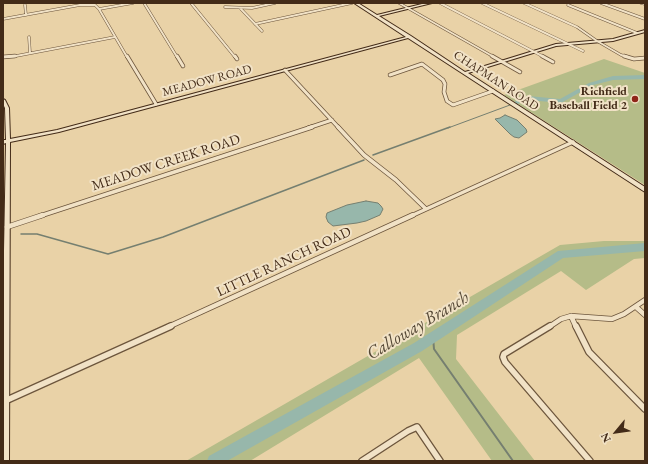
<!DOCTYPE html>
<style>
body{margin:0}
#map{position:relative;width:648px;height:464px;overflow:hidden;background:#e9d2a7;font-family:"EB Garamond",serif}
canvas{display:block}
.frame{position:absolute;inset:0;border:4px solid #432b18;pointer-events:none}
.north{position:absolute;left:596px;top:412px;width:40px;height:40px;-webkit-text-stroke:3px #f1e2c6;paint-order:stroke;rotate:241deg;font-size:11px;font-weight:700;line-height:16px;text-align:center;color:#432b18}
.north::after{content:'';display:block;margin:auto;width:14px;height:18px;background:#432b18;clip-path:polygon(50% 0,100% 100%,50% 72%,0 100%)}
</style>
<div id="map">
<canvas width="648" height="464"></canvas>
<div class="frame"></div>
<div class="north">N</div>
</div>
<script>
const ctx = document.querySelector('canvas').getContext('2d');
ctx.lineJoin = 'round';
function paint(path, color) {
  ctx.fillStyle = color;
  ctx.fill(path, 'evenodd');
}
function shape(rows) {
  const path = new Path2D();
  for (const r of rows) {
    path.moveTo(r[0], r[1]);
    for (let i = 2; i < r.length; i += 2) path.lineTo(r[i], r[i + 1]);
  }
  return path;
}
function stroke(path, color, width, dash) {
  ctx.strokeStyle = color;
  ctx.lineWidth = width;
  ctx.lineCap = dash ? 'butt' : 'round';
  ctx.setLineDash(dash || []);
  ctx.stroke(path);
}
function label(font, color, halo, rows, align = 'center') {
  ctx.font = font + ' "EB Garamond",serif';
  ctx.lineWidth = 4;
  ctx.setLineDash([]);
  ctx.textBaseline = 'middle';
  ctx.strokeStyle = halo;
  ctx.fillStyle = color;
  for (const [text, x, y, turn = 0] of rows) {
    ctx.save();
    ctx.translate(x, y);
    ctx.rotate((+turn || 0) * Math.PI / 180);
    ctx.textAlign = isNaN(turn) ? turn : align;
    if (halo) ctx.strokeText(text, 0, 0);
    ctx.fillText(text, 0, 0);
    ctx.restore();
  }
}
paint(shape([
 [604,59,645,73,645,185,504,95],
 [604,241,645,241,645,258,634,259,586,290,561,271,457,335,456,359,535,461,492,461,419,358,250,461,186,461,560,245]
]), '#b5bc88');
const water = shape([
 [505,115,517,120,526,129,527,132,519,138,514,137,510,134,495,119,500,118,505,115],
 [366,201,378,203,381,206,383,209,380,215,366,221,357,223,333,226,328,222,326,217,327,213,347,205,366,201]
]);
paint(water, '#97b7ab');
stroke(water, '#757f70', 1);
stroke(shape([
 [448,128,510,105]
]), '#757f70', 1);
stroke(shape([
 [373,155,450,127],
 [21,234,37,234,108,254,163,237,364,160]
]), '#757f70', 1.5);
stroke(shape([
 [433,337,434,349,513,461],
 [218,461,226,455]
]), '#757f70', 2);
paint(shape([
 [645,75,645,79,613,80,593,85,561,103,529,100,517,104,514,102,528,96,560,99,589,83,613,76,645,75],
 [645,243,645,251,563,258,422,351,227,461,207,461,209,456,414,343,558,251,645,243]
]), '#97b7ab');
const streetFar4 = shape([
 [144,3,177,57],
 [191,3,235,57],
 [399,3,494,57],
 [440,3,544,57],
 [482,3,583,51],
 [524,3,577,27,597,41,621,55,628,57],
 [601,3,645,19],
 [641,3,645,4],
 [25,5,26,15],
 [568,5,637,33],
 [225,7,252,8,275,3],
 [240,8,262,31],
 [99,9,133,3],
 [3,19,80,5,95,5,99,9,127,57],
 [255,24,352,3],
 [29,37,30,53],
 [3,57,16,56,115,37]
]);
const streetFar3 = shape([
 [127,56,156,104],
 [177,56,183,66],
 [235,56,237,59],
 [492,56,520,72],
 [542,56,553,62],
 [624,56,634,59,645,58],
 [3,57,15,56],
 [285,70,339,128],
 [390,75,422,64,443,80,445,84,444,92,447,101,453,105,493,91],
 [308,128,332,120]
]);
const streetFar2 = shape([
 [338,127,364,155,396,180,426,209],
 [40,216,312,127],
 [411,216,573,142]
]);
const streetFar1 = shape([
 [7,227,43,215],
 [636,307,645,315],
 [571,316,576,327],
 [168,327,413,215],
 [549,327,561,319,571,316,612,319,624,314,645,300]
]);
const street = shape([
 [550,326,504,354,503,357,505,362,590,461],
 [576,326,589,352,645,409],
 [5,401,171,326],
 [362,461,408,431,417,427,440,461]
]);
const secondary = shape([
 [354,3,358,3,377,15,426,3,432,3,379,16,411,36,465,72,556,44,613,39,645,30,645,32,613,41,556,46,468,73,645,187,645,192,408,38,59,132,10,142,9,461,3,461,3,304,6,143,3,144,3,140,6,140,5,108,3,104,3,99,5,100,9,108,10,139,57,130,406,37,354,3]
]);
stroke(streetFar4, '#6c553c', 3);
stroke(streetFar3, '#6c553c', 4.5);
stroke(streetFar2, '#6c553c', 5);
stroke(streetFar1, '#6c553c', 6);
stroke(street, '#6c553c', 8);
stroke(secondary, '#432b18', 2);
stroke(streetFar4, '#f1e2c6', 2);
stroke(streetFar3, '#f1e2c6', 3);
stroke(streetFar2, '#f1e2c6', 3.5);
stroke(streetFar1, '#f1e2c6', 4.5);
stroke(street, '#f1e2c6', 5.5);
paint(secondary, '#f1e2c6');
for (const [x, y, r, color] of [
 [635,99,4,"#8f2418"]
]) {
  const dot = new Path2D();
  dot.arc(x, y, r, 0, 2 * Math.PI);
  ctx.fillStyle = color;
  ctx.fill(dot);
  stroke(dot, '#f1e2c6', 1.5);
}
label('12px', '#432b18', '#f1e2c6', [
 ["MEADOW ROAD",207,81,-15],
 ["CHAPMAN ROAD",496,81,33]
]);
label('bold 12px', '#432b18', '#f1e2c6', [
 ["Richfield",627,92],
 ["Baseball Field 2",627,106]
], 'right');
label('14px', '#432b18', '#f1e2c6', [
 ["MEADOW CREEK ROAD",166,163,-18],
 ["LITTLE RANCH ROAD",284,262,-25]
]);
label('italic 18px', '#544735', '#f1e2c6', [
 ["Calloway Branch",418,326,-31]
]);
</script>
